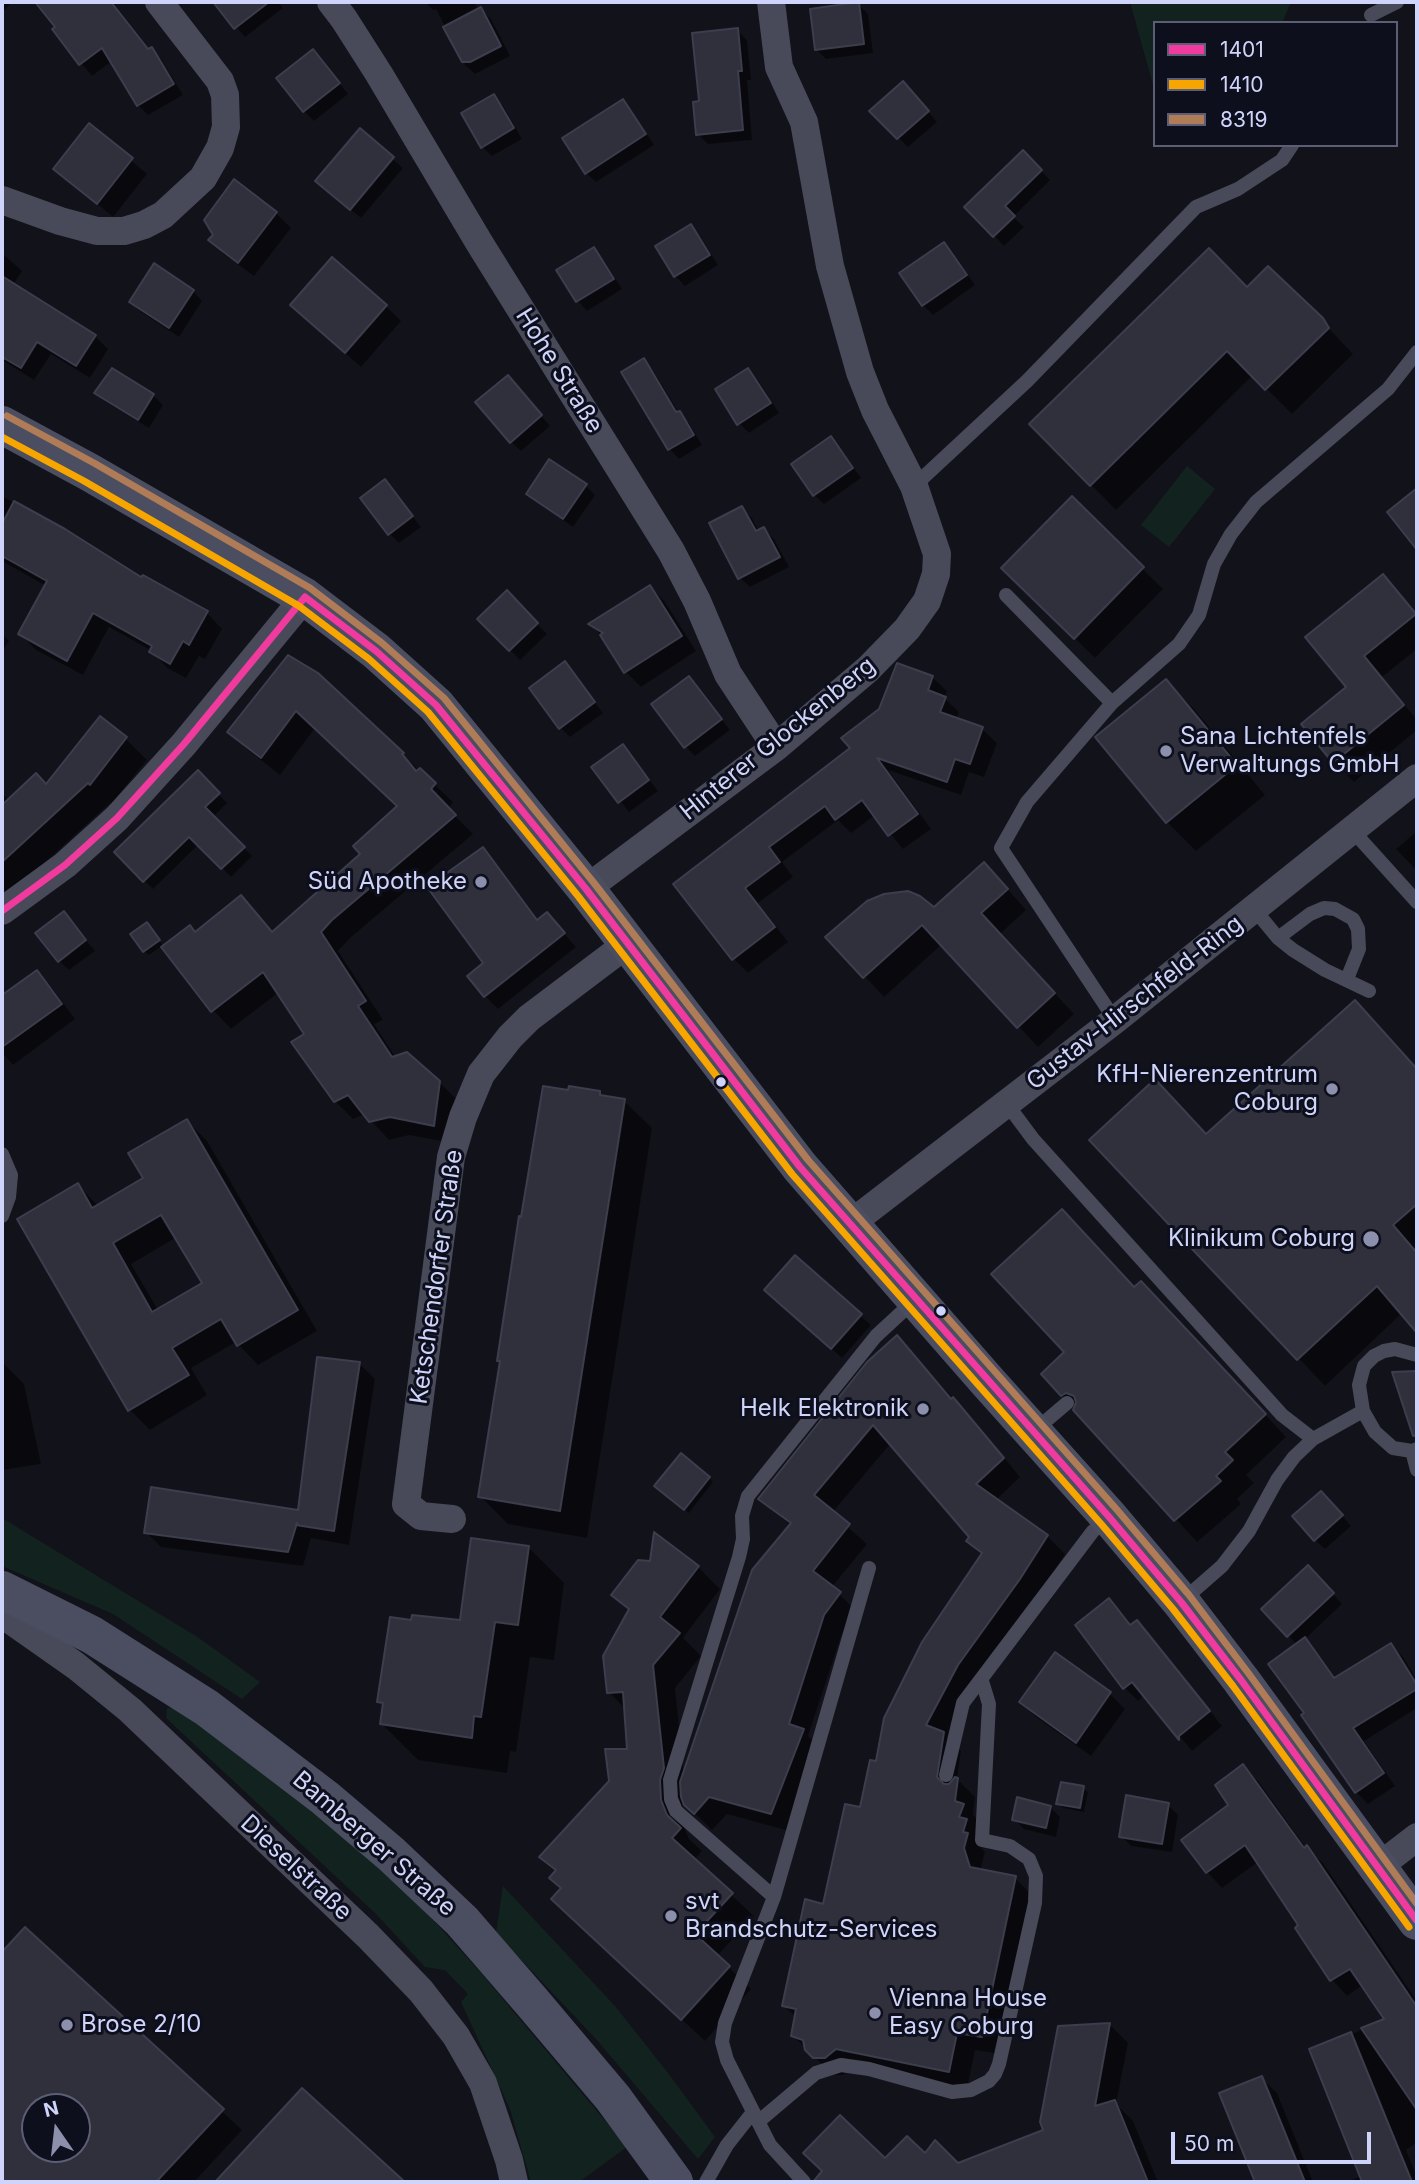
<!DOCTYPE html>
<meta charset="utf-8">
<style>
body{margin:0}
#map{position:relative;width:1419px;height:2184px;overflow:hidden;background:#12121a;font-family:Inter,sans-serif}
canvas{display:block}
.frame{position:absolute;inset:0;border:4px solid #cfd4fa;pointer-events:none}
.legend{position:absolute;left:1153px;top:21px;width:245px;height:126px;box-sizing:border-box;background:#0e0f1d;border:2px solid #5b5e75;margin:0;padding:9px 12px;list-style:none;font-size:21px;color:#cfd4fa}
.legend li{display:flex;align-items:center;gap:14px;height:35px}
.legend b{width:35px;border:2px solid #5b5e75}
.north{position:absolute;left:21px;top:2093px;width:70px;height:70px;box-sizing:border-box;background:#0e0f1d;border:2px solid #5b5e75;border-radius:50%;rotate:346deg;font-size:19px;font-weight:700;line-height:28px;text-align:center;color:#cfd4fa}
.north::after{content:'';display:block;margin:auto;width:24px;height:32px;background:#8d90ac;clip-path:polygon(50% 0,100% 100%,50% 72%,0 100%)}
.scale{position:absolute;left:1171px;top:2132px;width:200px;height:32px;box-sizing:border-box;border:4px solid #cfd4fa;border-top:0;padding-left:9px;font-size:21px;line-height:24px;white-space:nowrap;color:#cfd4fa;-webkit-text-stroke:5px #0e0f1d;paint-order:stroke}
</style>
<div id="map">
<canvas width="1419" height="2184"></canvas>
<div class="frame"></div>
<ul class="legend">
<li><b style="height:9px;background:#f13a9d"></b>1401</li>
<li><b style="height:9px;background:#f7a600"></b>1410</li>
<li><b style="height:9px;background:#b07c57"></b>8319</li>
</ul>
<div class="north">N</div>
<div class="scale">50 m</div>
</div>
<script>
const ctx = document.querySelector('canvas').getContext('2d');
ctx.lineJoin = 'round';
function paint(path, color) {
  ctx.fillStyle = color;
  ctx.fill(path, 'evenodd');
}
function shape(rows) {
  const path = new Path2D();
  for (const r of rows) {
    path.moveTo(r[0], r[1]);
    for (let i = 2; i < r.length; i += 2) path.lineTo(r[i], r[i + 1]);
  }
  return path;
}
function stroke(path, color, width, dash) {
  ctx.strokeStyle = color;
  ctx.lineWidth = width;
  ctx.lineCap = dash ? 'butt' : 'round';
  ctx.setLineDash(dash || []);
  ctx.stroke(path);
}
function label(font, color, halo, rows, align = 'center') {
  ctx.font = font + ' Inter,sans-serif';
  ctx.lineWidth = 6;
  ctx.setLineDash([]);
  ctx.textBaseline = 'middle';
  ctx.strokeStyle = halo;
  ctx.fillStyle = color;
  for (const [text, x, y, turn = 0] of rows) {
    ctx.save();
    ctx.translate(x, y);
    ctx.rotate((+turn || 0) * Math.PI / 180);
    ctx.textAlign = isNaN(turn) ? turn : align;
    if (halo) ctx.strokeText(text, 0, 0);
    ctx.fillText(text, 0, 0);
    ctx.restore();
  }
}
paint(shape([
 [1130,2,1291,2,1282,23,1155,23,1155,92],
 [1187,466,1215,489,1169,547,1141,525],
 [2,1518,199,1638,260,1682,242,1699,113,1614,2,1566],
 [179,1706,389,1871,481,1973,627,2147,579,2182,531,2182,510,2109,461,2002,468,1994,445,1970,425,1967,375,1913,166,1718,167,1708],
 [503,1886,615,2006,668,2073,715,2137,698,2159,596,2039,496,1933]
]), '#12231f');
paint(shape([
 [2,2,12,2,2,13],
 [45,2,112,2,136,34,117,50,121,54,92,76,67,46,72,42],
 [215,2,278,2,283,8,245,37],
 [425,2,474,2,479,11,481,9,491,19,510,56,475,74,465,65,436,9,433,10],
 [858,4,868,14,873,53,826,59,816,49],
 [737,30,747,40,751,80,747,80,752,140,708,144,698,134,701,103],
 [152,49,161,59,183,95,148,115,138,105,118,71],
 [322,61,348,94,314,121,304,111],
 [912,93,937,122,908,147,872,111],
 [493,96,503,106,522,139,492,156,482,147],
 [623,101,632,111,654,145,596,182,586,173],
 [89,125,147,174,113,217,55,168],
 [360,131,403,168,361,218,327,191],
 [1023,152,1050,180,1013,217,1024,227,1004,246,966,207],
 [276,213,291,228,254,276,225,255,211,240],
 [690,226,700,236,718,265,685,286,675,276],
 [943,244,953,254,975,285,933,315,923,305,901,273],
 [593,249,603,259,622,289,587,311,578,301],
 [2,253,22,271,13,285,95,336,108,349,90,378,51,354,34,380,2,360,2,325,6,317,2,314],
 [1247,289,1321,320,1353,354,1292,414,1253,375,1116,510,1031,424],
 [193,291,202,301,179,337,141,312,131,302],
 [386,306,401,321,361,367,307,320],
 [643,361,653,370,679,413,689,423,702,445,679,459,670,449],
 [748,370,758,380,779,413,749,433,739,423],
 [517,387,550,426,521,451,511,442],
 [97,393,153,395,163,405,149,428,106,402],
 [831,439,840,448,861,478,824,504,814,495],
 [385,481,421,527,399,543,389,533],
 [585,485,595,495,573,527,538,503,528,494],
 [2,496,66,532,142,579,207,613,222,629,205,659,199,656,186,678,167,668,152,651,109,627,83,675,36,650,20,634,46,586,2,561],
 [1072,499,1163,589,1095,658,1004,568],
 [742,508,752,518,759,532,764,529,774,539,789,567,750,587,740,578],
 [1383,576,1417,614,1417,649,1382,677,1417,720,1417,730,1354,782,1334,762,1349,687],
 [650,587,665,602,696,651,641,687,626,672,603,637,591,625],
 [507,593,547,634,520,660,480,619],
 [2,634,9,641,2,652],
 [565,664,603,713,570,737,560,727],
 [317,674,453,802,448,809,473,834,350,938,338,951,383,1020,374,1024,396,1058,439,1082,458,1101,452,1143,409,1135,389,1140,365,1114,353,1119,335,1101,307,1035,279,992,231,1029,213,1010,162,946,149,955,144,951,151,929,164,947,196,933,241,897,274,933,362,854,399,807,315,728,280,775,248,750,230,732],
 [932,677,947,691,944,698,959,712,956,719,982,729,997,743,984,777,969,772,961,795,888,770,931,829,903,849,875,815,851,833,838,820,782,862,793,877,758,903,788,942,748,973,734,959,675,885,852,749],
 [689,678,730,730,695,756,685,746],
 [1166,681,1195,710,1265,795,1196,851,1167,822],
 [100,718,126,739,147,760,111,804,110,803,31,875,2,897,2,793,9,801,47,787],
 [623,746,658,791,629,812,594,767],
 [198,773,227,803,213,817,252,856,231,877,199,844,153,889,116,852],
 [1417,831,1417,871,1396,849],
 [483,849,495,862,539,921,547,914,576,947,498,1009,485,996],
 [1004,885,1026,910,1000,934,1074,1014,1038,1047,942,944,884,997,828,937,934,909],
 [64,914,95,951,69,970,59,961],
 [37,972,51,987,75,1019,13,1065,2,1053,2,997],
 [1355,1003,1417,1070,1417,1330,1402,1313,1325,1386,1092,1140,1207,1136],
 [599,1093,603,1097,624,1101,652,1128,587,1538,508,1524,480,1496,502,1363,499,1360],
 [187,1121,207,1141,317,1331,258,1365,236,1342,191,1368,207,1395,150,1430,130,1410,78,1185,98,1206,145,1179],
 [177,1237,205,1283,158,1310,131,1264],
 [795,1258,871,1325,842,1358,776,1300],
 [1135,1289,1163,1305,1286,1437,1246,1475,1254,1483,1237,1499,1241,1504,1197,1542,1062,1395,1067,1352],
 [897,1338,971,1417,1020,1477,996,1500,1047,1536,1065,1554,1037,1597,975,1683,947,1737,961,1751,957,1779,975,1797,973,1815,981,1823,984,1839,981,1848,985,1852,981,1867,983,1872,1015,1878,1033,1896,999,2054,975,2050,967,2089,855,2066,843,2075,833,2075,792,2035,796,2017,784,2006,825,1907,878,1763,983,1556,968,1541,971,1536,891,1443,832,1513,867,1544,832,1587,857,1612,842,1633,808,1736,821,1748,789,1831,727,1814,712,1830,685,1804,682,1796,683,1824,689,1839,702,1851,694,1860,754,1916,717,1956,751,1989,705,2041,576,1921,557,1872,542,1857,611,1782,629,1751,626,1710,609,1692,630,1612,613,1595,698,1567,720,1589,683,1638,701,1656,675,1688,684,1776,791,1526,761,1499],
 [2,1362,24,1384,41,1464,2,1470],
 [360,1364,375,1379,349,1545,311,1538,303,1566,161,1547,146,1532,300,1512],
 [709,1478,713,1482,689,1513,661,1490],
 [1331,1503,1351,1526,1325,1549,1315,1540],
 [528,1547,564,1583,554,1660,530,1657,516,1752,510,1751,507,1773,418,1760,382,1724,384,1706,379,1701,413,1622,461,1622],
 [1318,1577,1342,1604,1304,1640,1336,1679,1391,1645,1403,1657,1417,1680,1417,1708,1364,1741,1395,1786,1368,1804,1356,1792,1307,1713,1297,1645,1264,1609],
 [1109,1601,1132,1626,1137,1622,1150,1635,1222,1726,1192,1751,1145,1695,1138,1701,1125,1688],
 [1055,1654,1110,1694,1125,1709,1091,1756,1036,1717,1021,1702],
 [1243,1767,1259,1782,1306,1848,1323,1863,1417,2001,1417,2143,1406,2150,1417,2177,1417,2182,1346,2182,1362,2176,1311,2050,1387,2020,1363,1985,1347,1996,1332,1980,1297,1928,1301,1926,1258,1862,1222,1888,1207,1872],
 [1083,1788,1088,1792,1084,1812,1063,1808,1058,1803],
 [1168,1805,1178,1815,1172,1852,1131,1846,1121,1836],
 [1050,1807,1060,1817,1056,1837,1024,1829,1014,1819],
 [26,1929,242,2130,194,2182,2,2182,2,1955],
 [35,2107,77,2107,77,2149,35,2149],
 [1110,2025,1128,2043,1116,2104,1133,2121,1158,2182,979,2182,970,2160,1045,2131],
 [1261,2078,1277,2093,1313,2182,1257,2182,1221,2093],
 [302,2090,402,2182,217,2182],
 [935,2143,975,2182,825,2182,819,2176,885,2160,925,2155]
]), '#0007');
const building = shape([
 [35,2,111,2,148,49,152,47,174,84,137,106,102,48,79,65,52,29,55,27,35,2],
 [213,2,269,2,234,29,213,2],
 [859,2,864,44,815,50,810,9,859,2],
 [481,7,501,46,470,62,462,62,443,27,481,7],
 [738,28,742,71,738,71,743,130,696,135,693,102,699,101,692,33,738,28],
 [313,49,340,83,303,112,276,78,313,49],
 [903,81,929,111,897,139,869,111,903,81],
 [494,94,514,128,481,148,461,113,494,94],
 [623,99,646,134,585,174,562,138,623,99],
 [89,123,133,158,97,204,53,169,89,123],
 [360,128,394,157,350,210,315,181,360,128],
 [1023,150,1042,170,1005,206,1015,216,993,237,964,207,1023,150],
 [234,179,277,212,238,263,208,240,213,235,204,220,234,179],
 [691,224,710,255,674,277,655,246,691,224],
 [944,242,967,275,922,306,899,273,944,242],
 [594,247,614,279,576,302,556,270,594,247],
 [1209,248,1247,287,1268,266,1323,318,1329,328,1265,390,1227,351,1090,486,1029,424,1209,248],
 [332,257,387,305,345,353,290,305,332,257],
 [154,263,194,290,169,328,129,302,154,263],
 [2,276,96,335,76,366,37,342,21,368,2,357,2,276],
 [644,358,676,412,680,411,694,435,668,450,621,372,644,358],
 [112,368,154,394,138,420,94,393,112,368],
 [748,368,771,403,737,425,715,389,748,368],
 [508,375,542,415,510,443,475,402,508,375],
 [831,436,853,468,813,496,791,464,831,436],
 [549,459,587,484,563,519,526,494,549,459],
 [385,479,413,516,388,535,360,498,385,479],
 [1417,488,1417,550,1387,512,1417,488],
 [1072,496,1144,567,1074,639,1001,568,1072,496],
 [14,501,65,529,141,577,143,575,208,611,189,645,183,641,170,664,149,652,152,646,93,613,67,661,18,634,47,581,2,556,2,524,14,501],
 [742,506,756,531,764,527,780,557,738,579,709,523,742,506],
 [1383,574,1416,614,1364,656,1404,705,1333,763,1301,724,1346,687,1305,637,1383,574],
 [650,585,682,636,624,673,600,635,603,633,588,624,650,585],
 [507,590,538,623,509,651,477,619,507,590],
 [288,655,318,673,404,753,402,754,416,771,420,768,436,783,431,789,456,815,332,920,321,932,366,1001,358,1006,392,1057,407,1052,440,1081,434,1126,390,1117,369,1122,348,1095,334,1102,291,1042,304,1034,263,972,211,1012,161,947,190,925,195,932,241,895,272,932,360,854,353,846,397,806,296,711,261,758,227,732,288,655],
 [565,661,595,702,559,729,529,688,565,661],
 [897,663,933,676,928,690,946,697,940,712,983,727,970,764,955,759,947,782,877,758,918,814,888,836,862,800,835,820,825,806,769,847,780,862,745,888,775,927,732,960,673,884,850,748,841,738,879,709,897,663],
 [689,676,722,719,684,748,651,704,689,676],
 [1166,679,1237,765,1166,823,1095,737,1166,679],
 [100,716,127,737,90,785,88,783,2,862,2,805,36,773,46,784,100,716],
 [623,744,649,780,618,803,591,767,623,744],
 [198,770,220,793,205,807,245,847,221,869,189,837,143,882,114,852,198,770],
 [483,847,537,920,547,912,565,933,484,997,467,976,483,963,427,887,483,847],
 [984,862,1008,889,981,913,1055,993,1017,1028,922,925,863,978,825,937,867,901,884,894,908,891,920,896,934,907,984,862],
 [64,911,86,940,58,962,35,933,64,911],
 [147,922,160,940,143,952,130,934,147,922],
 [37,970,62,1004,2,1047,2,995,37,970],
 [1355,1000,1417,1069,1417,1204,1393,1225,1417,1253,1417,1333,1377,1286,1297,1360,1089,1140,1155,1079,1206,1134,1355,1000],
 [543,1086,568,1090,569,1086,600,1091,600,1095,625,1099,560,1511,478,1497,500,1361,497,1361,519,1216,521,1217,543,1086],
 [187,1119,298,1310,237,1346,221,1319,172,1348,189,1375,128,1411,17,1219,78,1183,92,1208,143,1178,128,1153,187,1119],
 [161,1215,202,1283,152,1312,113,1243,161,1215],
 [1062,1209,1134,1287,1141,1281,1266,1414,1225,1452,1233,1460,1216,1476,1221,1481,1174,1521,1073,1410,1076,1402,1074,1396,1066,1393,1061,1396,1041,1374,1064,1352,991,1274,1062,1209],
 [795,1255,862,1314,831,1349,764,1290,795,1255],
 [897,1335,951,1399,953,1397,1004,1458,976,1484,1048,1535,1020,1579,958,1665,926,1725,944,1732,937,1777,944,1784,949,1784,955,1777,958,1778,955,1801,964,1804,959,1817,967,1819,963,1832,968,1833,964,1848,970,1867,1016,1876,982,2037,957,2033,949,2072,836,2049,825,2058,813,2058,805,2050,803,2040,791,2036,796,2009,782,2006,805,1899,823,1904,845,1804,860,1807,870,1760,876,1761,884,1718,922,1642,982,1553,966,1541,969,1537,873,1425,814,1495,850,1524,813,1571,841,1592,824,1615,789,1724,804,1729,771,1814,709,1797,694,1814,684,1805,681,1797,680,1782,752,1570,791,1523,758,1499,867,1362,897,1335],
 [317,1357,360,1362,334,1531,296,1525,297,1523,288,1552,144,1533,151,1487,298,1510,317,1357],
 [1417,1371,1417,1435,1413,1436,1392,1372,1417,1371],
 [681,1453,710,1477,684,1510,654,1486,681,1453],
 [1321,1491,1343,1515,1314,1541,1292,1516,1321,1491],
 [654,1532,699,1566,660,1617,680,1633,653,1665,664,1768,660,1780,661,1800,667,1815,681,1828,672,1838,733,1893,695,1934,730,1966,681,2020,551,1899,561,1888,549,1878,556,1870,539,1857,609,1781,605,1749,627,1749,623,1692,607,1693,603,1656,629,1609,611,1595,638,1560,650,1561,654,1532],
 [471,1538,529,1546,518,1625,495,1622,481,1717,474,1716,472,1738,380,1724,383,1703,377,1702,390,1617,411,1620,412,1615,460,1620,471,1538],
 [1308,1565,1334,1593,1287,1637,1261,1609,1308,1565],
 [1109,1598,1130,1625,1137,1620,1210,1711,1179,1736,1179,1740,1132,1682,1123,1689,1075,1625,1109,1598],
 [1305,1637,1334,1678,1391,1643,1417,1685,1417,1689,1353,1728,1384,1773,1355,1793,1301,1715,1304,1713,1268,1664,1305,1637],
 [1055,1652,1111,1692,1076,1743,1019,1702,1055,1652],
 [1243,1764,1304,1848,1307,1845,1417,2007,1417,2110,1361,2028,1384,2019,1350,1969,1330,1981,1295,1928,1298,1925,1245,1845,1206,1873,1181,1840,1228,1805,1215,1785,1243,1764],
 [1061,1782,1084,1786,1080,1808,1056,1804,1061,1782],
 [1126,1795,1169,1803,1162,1844,1119,1837,1126,1795],
 [1017,1797,1051,1806,1046,1828,1012,1820,1017,1797],
 [25,1927,224,2109,156,2182,2,2182,2,1952,25,1927],
 [35,2107,77,2107,77,2149,35,2149,35,2107],
 [1110,2023,1095,2106,1115,2100,1148,2182,813,2182,822,2171,803,2153,840,2115,885,2158,907,2136,925,2153,935,2140,958,2163,1043,2130,1040,2122,1058,2026,1110,2023],
 [1351,2032,1412,2182,1362,2182,1309,2049,1351,2032],
 [1262,2076,1305,2182,1255,2182,1219,2093,1262,2076],
 [302,2088,405,2182,215,2182,302,2088]
]);
paint(building, '#2f303c');
stroke(building, '#3c3d4d', 2);
stroke(shape([
 [1371,15,1397,2],
 [914,486,1027,381,1196,207,1238,189,1282,160,1292,145],
 [1006,595,1112,703,1027,802,1001,848,1115,1020],
 [1112,703,1179,644,1199,615,1214,564,1231,534,1256,502,1388,389,1417,352],
 [1352,830,1417,902],
 [1254,909,1278,938,1293,950,1325,970,1369,991],
 [1278,938,1310,914,1324,908,1335,909,1353,919,1358,929,1359,949,1347,979],
 [1007,1104,1033,1139,1282,1415,1313,1439],
 [2,1154,11,1175,9,1197,2,1216],
 [1417,1355,1395,1349,1384,1351,1374,1356,1364,1366,1359,1385,1363,1411,1375,1432,1393,1448,1412,1451,1417,1449],
 [1034,1431,1067,1403],
 [1412,1451,1417,1470],
 [1182,1601,1222,1566,1249,1531,1277,1480,1294,1457,1313,1439,1363,1411],
 [946,1775,963,1703,1093,1531,1109,1519],
 [774,1897,676,1811,671,1799,670,1780,739,1557,743,1539,742,1516,748,1496,876,1336,915,1300],
 [758,2122,816,2073,841,2065,869,2069,952,2092,971,2090,989,2081,995,2074,999,2064,1035,1903,1036,1876,1029,1859,1010,1846,982,1840,989,1704,982,1681],
 [706,2182,727,2145,753,2112],
 [804,2182,770,2145,727,2060,722,2042,725,2023,774,1897,869,1568]
]), '#484a59', 14);
stroke(shape([
 [331,2,344,19,379,74,480,244,671,551,697,601,728,674,776,747],
 [2,200,60,221,97,231,124,231,144,225,163,215,203,178,220,148,226,127,225,95,220,81,159,2],
 [586,889,776,747,868,669,907,629,927,601,936,574,937,554,914,486,875,410,860,372,830,266,804,122,779,67,771,2],
 [2,911,65,865,117,818,184,744,305,597],
 [850,1224,1115,1020,1417,778],
 [452,1519,421,1516,406,1504,451,1157,463,1117,481,1074,510,1037,529,1018,627,944],
 [2,1614,76,1666,130,1710,368,1936,421,1991,456,2036,483,2083,509,2160,514,2182],
 [1378,1867,1417,1837]
]), '#484a59', 28);
stroke(shape([
 [2,425,89,472,305,597,376,651,436,705,586,889,800,1167,988,1382,1110,1518,1181,1602,1241,1680,1417,1921],
 [2,1590,92,1635,207,1708,325,1798,391,1854,462,1921,532,2002,613,2098,674,2182]
]), '#4a4e60', 38);
stroke(shape([
 [305,597,376,651,436,705,586,889,800,1167,1110,1518,1181,1602,1241,1680,1417,1921],
 [2,911,65,865,117,818,184,744,305,597]
]), '#f13a9d', 7);
stroke(shape([
 [2,437,84,481,299,606,369,659,428,712,578,896,792,1174,1102,1525,1173,1609,1233,1686,1409,1927]
]), '#f7a600', 7);
stroke(shape([
 [7,416,94,463,310,588,382,643,444,698,594,883,808,1160,1118,1511,1189,1595,1249,1674,1417,1904]
]), '#b07c57', 7);
for (const [x, y, r, color] of [
 [1166,751,7,"#8d90ac"],
 [481,882,7,"#8d90ac"],
 [721,1082,6,"#cfd4fa"],
 [1332,1089,7,"#8d90ac"],
 [1371,1239,9,"#8d90ac"],
 [941,1311,6,"#cfd4fa"],
 [923,1409,7,"#8d90ac"],
 [671,1916,7,"#8d90ac"],
 [875,2013,7,"#8d90ac"],
 [67,2025,7,"#8d90ac"]
]) {
  const dot = new Path2D();
  dot.arc(x, y, r, 0, 2 * Math.PI);
  ctx.fillStyle = color;
  ctx.fill(dot);
  stroke(dot, '#0e0f1d', 2.5);
}
label('24px', '#cfd4fa', '#0e0f1d', [
 ["Hohe Straße",559,371,58],
 ["Hinterer Glockenberg",778,739,-39],
 ["Gustav-Hirschfeld-Ring",1135,1003,-38],
 ["Ketschendorfer Straße",437,1277,-82],
 ["Bamberger Straße",374,1844,41],
 ["Dieselstraße",296,1868,43]
]);
label('24px', '#cfd4fa', '#0e0f1d', [
 ["Sana Lichtenfels",1180,737],
 ["Verwaltungs GmbH",1180,765],
 ["Süd Apotheke",467,882,"right"],
 ["KfH-Nierenzentrum",1318,1075,"right"],
 ["Coburg",1318,1103,"right"],
 ["Klinikum Coburg",1355,1239,"right"],
 ["Helk Elektronik",909,1409,"right"],
 ["svt",685,1902],
 ["Brandschutz-Services",685,1930],
 ["Vienna House",889,1999],
 ["Easy Coburg",889,2027],
 ["Brose 2/10",81,2025]
], 'left');
</script>
